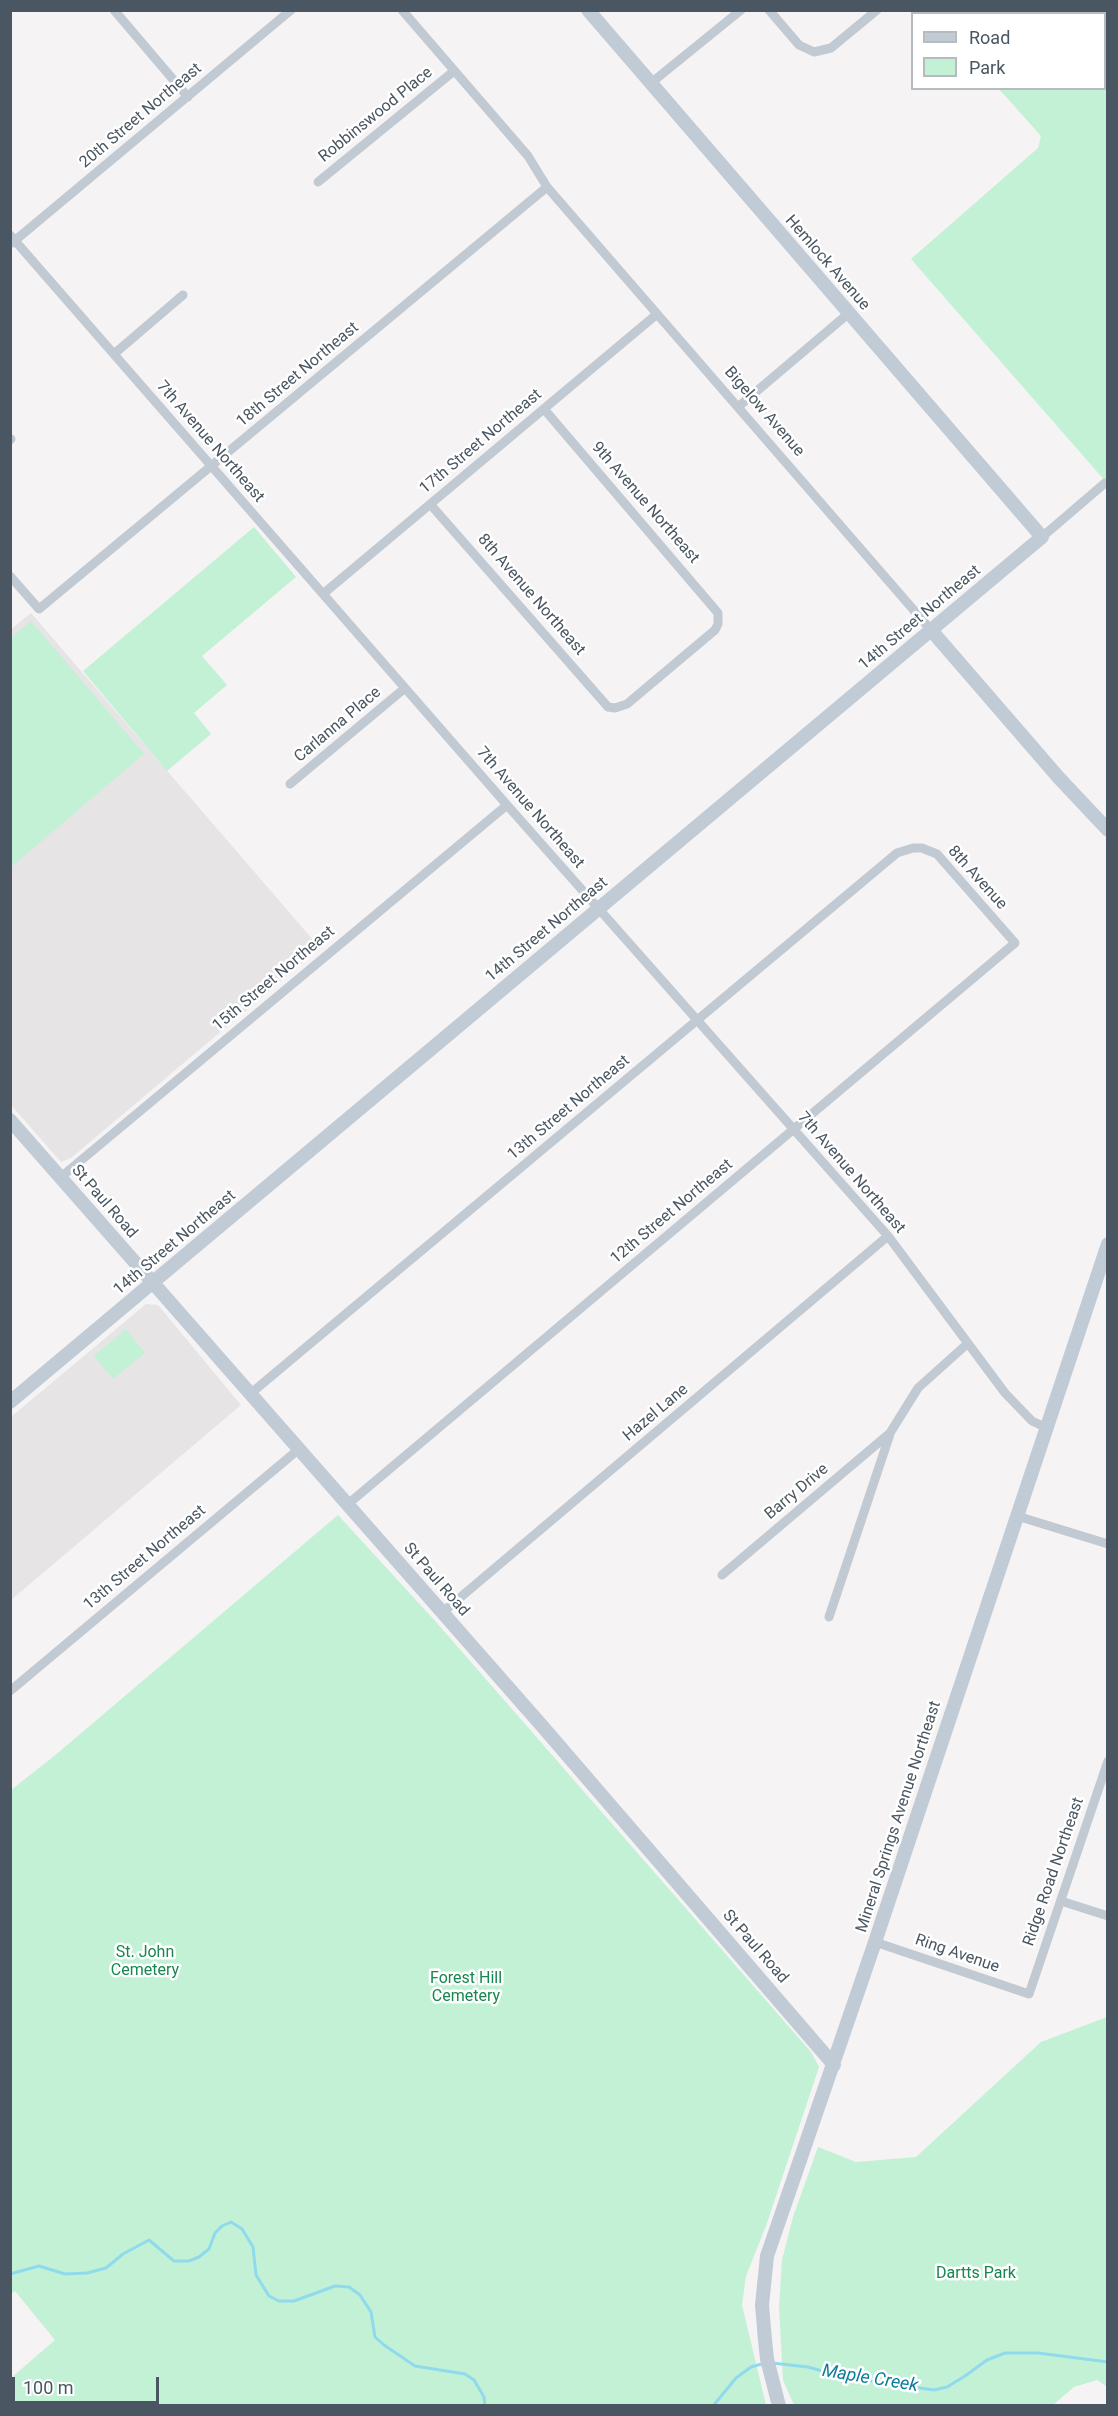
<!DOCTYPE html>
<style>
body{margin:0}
#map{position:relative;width:1118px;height:2416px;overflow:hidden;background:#f5f3f3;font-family:Roboto,sans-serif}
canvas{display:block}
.frame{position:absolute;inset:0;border:12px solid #4a5661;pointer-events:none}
.legend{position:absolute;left:911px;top:12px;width:195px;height:78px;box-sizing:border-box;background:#fff;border:2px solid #b7bbc0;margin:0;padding:8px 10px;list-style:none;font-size:18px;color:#4a5661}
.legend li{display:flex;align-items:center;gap:12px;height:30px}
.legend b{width:30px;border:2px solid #b7bbc0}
.scale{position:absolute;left:12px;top:2377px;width:147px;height:27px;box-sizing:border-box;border:3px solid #4a5661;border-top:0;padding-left:8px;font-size:18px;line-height:21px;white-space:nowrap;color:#4a5661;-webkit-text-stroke:4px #fff;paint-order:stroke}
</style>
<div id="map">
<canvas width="1118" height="2416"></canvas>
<div class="frame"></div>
<ul class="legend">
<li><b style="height:8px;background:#c1cbd6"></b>Road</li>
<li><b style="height:16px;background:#c3f1d5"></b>Park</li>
</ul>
<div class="scale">100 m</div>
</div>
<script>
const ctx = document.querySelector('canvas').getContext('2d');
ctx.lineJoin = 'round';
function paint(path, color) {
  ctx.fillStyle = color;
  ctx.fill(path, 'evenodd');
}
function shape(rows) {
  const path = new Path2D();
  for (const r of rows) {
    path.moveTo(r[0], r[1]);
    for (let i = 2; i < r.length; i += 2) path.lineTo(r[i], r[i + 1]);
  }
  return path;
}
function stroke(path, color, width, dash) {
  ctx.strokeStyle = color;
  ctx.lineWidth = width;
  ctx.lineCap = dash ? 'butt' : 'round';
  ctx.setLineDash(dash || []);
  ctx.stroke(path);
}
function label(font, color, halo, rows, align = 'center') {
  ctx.font = font + ' Roboto,sans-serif';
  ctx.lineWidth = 5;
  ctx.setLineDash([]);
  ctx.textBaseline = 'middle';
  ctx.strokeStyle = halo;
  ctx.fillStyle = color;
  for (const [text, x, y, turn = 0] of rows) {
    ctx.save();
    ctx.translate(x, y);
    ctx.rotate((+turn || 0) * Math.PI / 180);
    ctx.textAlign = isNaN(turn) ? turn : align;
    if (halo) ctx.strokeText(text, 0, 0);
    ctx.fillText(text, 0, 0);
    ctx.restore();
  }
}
paint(shape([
 [31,613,320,948,71,1158,61,1162,11,1105,10,630],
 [146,1304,158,1305,241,1405,11,1600,11,1417]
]), '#e6e4e5');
paint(shape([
 [990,10,1107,11,1107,483,911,259,1038,148,1041,136,999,89,1104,88,1104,14,986,13],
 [254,527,296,577,202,656,227,685,194,713,211,734,167,771,83,671],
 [31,621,144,754,11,867,11,638],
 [126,1329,145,1353,113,1379,94,1356],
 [338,1515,436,1622,811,2052,819,2067,766,2226,746,2276,742,2305,766,2405,11,2405,11,2378,55,2340,15,2291,11,2294,11,1790,53,1757],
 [1107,2017,1107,2387,1097,2380,1074,2387,1053,2405,794,2405,783,2380,779,2307,782,2260,793,2217,818,2147,856,2162,916,2157,1041,2042]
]), '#c3f1d5');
stroke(shape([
 [10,2274,39,2266,65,2274,87,2273,106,2268,123,2254,149,2240,174,2261,189,2261,199,2257,209,2249,215,2233,222,2226,231,2222,242,2229,253,2247,256,2275,269,2296,279,2301,294,2301,335,2286,349,2287,360,2295,371,2312,375,2337,384,2345,415,2366,465,2374,474,2380,484,2397,485,2406],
 [772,2363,808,2367,843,2377,934,2390,947,2387,965,2376,987,2360,1005,2353,1038,2353,1108,2362],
 [713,2406,736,2378,751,2367,765,2363]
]), '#90daee', 3);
stroke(shape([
 [114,10,188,97],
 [402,10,528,156,547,187,931,630],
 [769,10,799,45,814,52,831,48,877,10],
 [651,83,741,10],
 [318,182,454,71],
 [10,235,507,805,888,1236,1005,1393,1032,1421,1047,1428],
 [12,243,291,10],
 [114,354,183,295],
 [738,407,849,313],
 [10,440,11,439],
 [430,504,608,707,615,708,627,704,715,630,718,624,718,613,544,409],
 [1042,537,1105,483],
 [10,576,39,609,547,187],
 [323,594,657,314],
 [290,784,405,688],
 [61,1177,507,805],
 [250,1394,897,853,913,848,922,848,937,854,1015,943,348,1504],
 [1017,1516,1108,1544],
 [722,1575,890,1433,918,1388,967,1344],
 [443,1612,888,1236],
 [829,1617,890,1434],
 [10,1691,299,1449],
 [1061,1901,1108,1916],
 [875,1942,1029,1994,1108,1761]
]), '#c1cad2', 9);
stroke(shape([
 [931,630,1059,778,1108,830],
 [10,1120,543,1727,834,2065],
 [10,1402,1042,537,588,10],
 [779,2406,767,2359,765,2340,762,2305,767,2256,875,1942,1108,1244]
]), '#c1cbd6', 14);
label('16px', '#4a5661', '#fff', [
 ["Robbinswood Place",376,115,-39],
 ["20th Street Northeast",141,116,-40],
 ["Hemlock Avenue",827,263,49],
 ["18th Street Northeast",298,375,-40],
 ["Bigelow Avenue",764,412,49],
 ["7th Avenue Northeast",210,442,49],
 ["17th Street Northeast",481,442,-40],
 ["9th Avenue Northeast",645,503,49],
 ["8th Avenue Northeast",531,595,49],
 ["14th Street Northeast",920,618,-40],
 ["Carlanna Place",338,725,-40],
 ["7th Avenue Northeast",530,808,49],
 ["8th Avenue",977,878,48],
 ["14th Street Northeast",547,930,-40],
 ["15th Street Northeast",274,979,-40],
 ["13th Street Northeast",569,1108,-40],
 ["7th Avenue Northeast",851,1173,49],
 ["St Paul Road",104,1202,49],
 ["12th Street Northeast",672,1212,-40],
 ["14th Street Northeast",175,1243,-40],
 ["Hazel Lane",656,1413,-40],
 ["Barry Drive",797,1492,-40],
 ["13th Street Northeast",145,1558,-40],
 ["St Paul Road",436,1580,49],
 ["Mineral Springs Avenue Northeast",899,1817,-72],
 ["Ridge Road Northeast",1054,1872,-71],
 ["St Paul Road",755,1947,49],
 ["Ring Avenue",957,1954,19]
]);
label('16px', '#17864f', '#fff', [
 ["St. John",145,1953],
 ["Cemetery",145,1971],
 ["Forest Hill",466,1979],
 ["Cemetery",466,1997],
 ["Dartts Park",976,2274]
]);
label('italic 18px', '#0c7c9b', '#fff', [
 ["Maple Creek",870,2379,9]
]);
</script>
